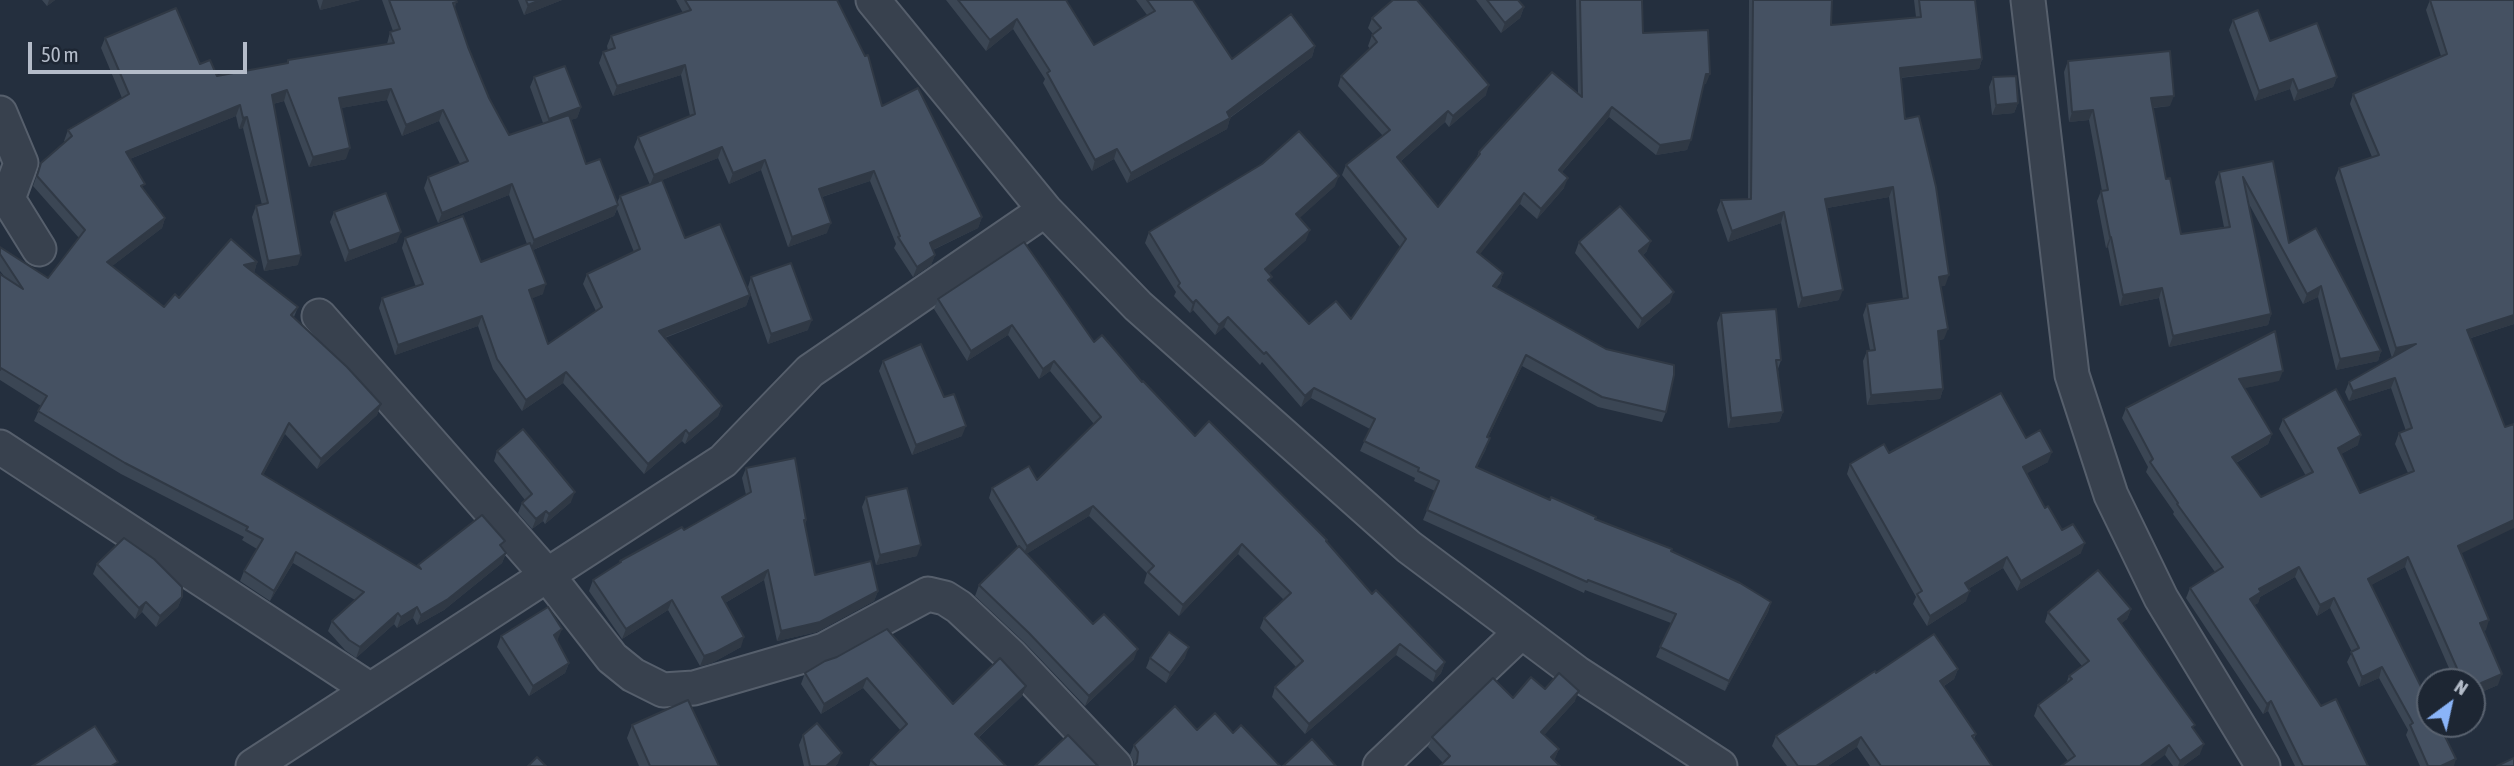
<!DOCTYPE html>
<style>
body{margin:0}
#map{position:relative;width:2514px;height:766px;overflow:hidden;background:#242f3e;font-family:"Asap Condensed",sans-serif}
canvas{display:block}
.north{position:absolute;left:2416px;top:668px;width:70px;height:70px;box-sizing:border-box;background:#1d2633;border:2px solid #59626f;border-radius:50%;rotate:33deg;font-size:19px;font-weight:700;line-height:28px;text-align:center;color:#b4bcc9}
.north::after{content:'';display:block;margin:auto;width:24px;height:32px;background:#8ab4f8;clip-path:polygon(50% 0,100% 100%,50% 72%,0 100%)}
.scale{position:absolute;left:28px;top:42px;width:219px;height:32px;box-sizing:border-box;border:4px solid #b4bcc9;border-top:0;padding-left:9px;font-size:21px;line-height:24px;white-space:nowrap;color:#b4bcc9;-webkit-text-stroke:5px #1d2633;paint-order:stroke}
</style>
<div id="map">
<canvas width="2514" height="766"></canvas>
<div class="north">N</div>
<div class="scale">50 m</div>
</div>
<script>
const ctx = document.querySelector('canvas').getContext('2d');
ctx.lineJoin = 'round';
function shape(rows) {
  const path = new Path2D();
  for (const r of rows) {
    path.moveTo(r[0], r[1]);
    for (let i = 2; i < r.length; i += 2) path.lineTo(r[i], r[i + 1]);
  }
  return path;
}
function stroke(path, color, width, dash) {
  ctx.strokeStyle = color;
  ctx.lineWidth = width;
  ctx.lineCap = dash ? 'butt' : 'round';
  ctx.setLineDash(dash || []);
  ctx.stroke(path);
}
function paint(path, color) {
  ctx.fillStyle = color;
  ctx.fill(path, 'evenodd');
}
const minor = shape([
 [873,0,1045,210,1138,306,1409,547,1577,673,1720,766],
 [2028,0,2072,375,2111,495,2161,598,2263,766],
 [0,113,21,163,8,199,39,249],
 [319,316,548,576,612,658,633,675,663,690,694,688,824,650,928,594,945,598,959,607,1011,656,1115,766],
 [0,447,369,689],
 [253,766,723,461,810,371,1045,210],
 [1380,766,1521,632]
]);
stroke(minor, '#565f6c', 37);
stroke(minor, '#38414e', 33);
paint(shape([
 [42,0,55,0,47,6],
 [317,0,360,0,320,10],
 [382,0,456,0,455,8,468,47,489,98,509,135,543,123,530,87,534,77,581,107,577,118,570,120,586,164,617,203,620,196,650,185,634,147,638,137,690,116,681,75,613,96,599,63,603,52,608,51,607,46,611,36,683,13,676,0,837,0,882,106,982,217,978,228,933,250,935,255,931,265,913,277,894,248,896,244,870,181,822,197,827,233,788,247,761,170,729,184,718,158,662,180,685,238,750,295,746,306,665,338,722,406,718,416,685,444,682,441,644,474,563,383,522,411,493,369,478,326,395,355,379,308,382,298,416,287,402,248,405,238,481,262,527,244,509,195,438,223,424,188,428,177,460,164,439,121,402,136,387,100,341,108,346,159,309,167,284,101,273,104,298,265,264,271,252,217,256,206,262,205,243,128,239,129,236,116,130,159,143,189,165,218,162,228,112,266,164,307,179,298,257,262,254,273,298,307,294,317,381,404,377,415,317,469,285,434,263,475,417,567,418,565,502,548,506,553,502,563,444,610,417,625,413,618,397,628,394,624,356,658,345,650,328,631,332,621,355,600,293,563,270,601,240,581,244,571,257,549,242,540,244,537,121,474,34,421,41,406,0,380,0,274,4,276,0,271,0,247,48,278,79,238,33,186,41,163,65,142,64,141,68,130,122,98,101,48,105,38,217,76,287,63,288,60,387,44,390,32,393,31],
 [617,209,634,252,587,274,583,284,596,311,548,344,532,298,543,294,533,250,614,216],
 [518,0,562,0,524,15],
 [946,0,1066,0,1094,45,1147,15,1136,0,1193,0,1232,59,1315,46,1312,57,1230,118,1227,129,1127,183,1114,159,1092,171,1043,83,1045,79,1013,29,986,51],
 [1476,0,1518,0,1524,7,1520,18,1501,33],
 [1576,0,1642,0,1643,33,1706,84,1704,84,1687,150,1656,155,1609,117,1562,172,1564,188,1537,219,1520,204,1479,254,1503,273,1500,283,1496,288,1666,412,1662,422,1598,407,1522,366,1488,438,1486,449,1477,467,1550,500,1671,551,1771,602,1768,612,1725,691,1656,657,1671,623,1585,590,1584,593,1423,520,1435,491,1414,481,1415,478,1360,451,1370,429,1311,398,1301,407,1262,362,1260,365,1224,327,1215,335,1193,310,1190,313,1174,296,1176,292,1145,243,1149,232,1335,186,1299,218,1306,240,1269,273,1270,282,1309,324,1351,319,1400,247,1342,175,1346,165,1383,136,1338,86,1341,76,1370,49,1368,46,1372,35,1373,34,1368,28,1372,18,1486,95,1449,127,1445,122,1401,161,1438,207,1476,159,1479,152,1578,94],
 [1749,0,1832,0,1831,25,1916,17,1914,0,1975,0,1982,59,1979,69,1900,78,1905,119,1945,286,1940,286,1944,339,1939,340,1943,389,1940,399,1867,405,1863,361,1867,351,1870,350,1863,315,1867,304,1903,299,1889,197,1827,208,1839,300,1798,308,1781,223,1728,242,1717,210,1721,200,1748,200],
 [2430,0,2514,0,2514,324,2471,338,2461,553,2486,630,2483,631,2498,685,2472,696,2472,682,2455,682,2405,567,2371,585,2454,766,2420,766,2406,735,2408,730,2379,678,2359,687,2347,662,2352,652,2330,608,2317,616,2295,577,2260,597,2258,603,2254,605,2321,706,2368,766,2295,766,2268,711,2263,714,2186,598,2190,588,2215,572,2173,514,2174,512,2146,472,2148,467,2122,418,2126,408,2279,381,2244,388,2272,434,2268,444,2236,463,2261,497,2306,476,2279,429,2283,419,2358,445,2341,454,2360,493,2408,473,2395,444,2399,433,2406,431,2391,388,2349,401,2345,392,2349,382,2392,358,2335,178,2339,168,2372,157,2350,104,2353,94,2441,56,2426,10],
 [2233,20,2270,41,2337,77,2333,87,2294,101,2290,89,2255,101,2229,30],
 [2068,61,2170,106,2153,108,2166,179,2181,234,2224,227,2215,182,2219,172,2273,161,2289,243,2381,351,2378,361,2336,370,2318,297,2303,304,2249,204,2271,314,2268,325,2169,347,2159,298,2120,306,2108,247,2106,248,2097,201,2101,191,2102,191,2089,120,2069,122,2064,72],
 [1993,77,2018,103,2014,113,1992,115,1989,87],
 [334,212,397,242,345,262,330,222],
 [1579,242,1647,251,1643,255,1670,302,1638,329,1575,253],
 [751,277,808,330,768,344,748,287],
 [938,299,1094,342,1142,382,1195,436,1326,542,1372,594,1445,662,1441,673,1433,682,1396,655,1305,734,1272,697,1275,687,1296,667,1260,628,1264,618,1284,600,1238,554,1179,616,1144,583,1147,573,1089,516,1026,554,1093,624,1134,659,1085,706,1025,643,975,596,979,585,1018,547,989,498,992,488,1037,480,1094,424,1050,371,1039,379,1008,335,967,361,934,309],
 [1721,313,1781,360,1778,369,1783,412,1779,422,1728,428,1717,323],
 [883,361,944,397,962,436,912,455,879,371],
 [2026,438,2048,462,2027,473,2045,508,2081,553,2017,591,2003,568,1968,589,1966,601,1927,626,1913,604,1916,597,1847,474,1850,464,1889,453],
 [497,451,571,502,545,524,543,521,532,529,518,513,522,503,525,500,494,461],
 [746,468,806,520,805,525,815,575,878,591,874,601,817,632,777,641,764,580,725,603,741,647,712,663,700,666,668,610,622,639,589,591,593,580,619,564,620,561,684,530,746,495,742,478],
 [866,497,917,556,876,565,862,507],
 [97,564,182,597,178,607,156,627,142,612,135,619,93,574],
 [2131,609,2127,619,2121,623,2194,729,2200,754,2183,766,2173,766,2165,755,2068,761,2034,716,2038,705,2066,684,2069,676,2082,666,2045,622,2048,612],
 [501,636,558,639,557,640,569,663,565,673,529,696,497,647],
 [1150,658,1185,658,1166,683,1146,668],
 [825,661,953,704,1022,696,978,738,1006,766,869,766,871,760,901,731,863,688,821,714,801,684,805,673],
 [1958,669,1954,679,1944,686,1976,734,1974,739,1992,766,1870,766,1857,747,1828,766,1787,766,1772,746,1776,736,1876,673],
 [1545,689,1575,701,1544,735,1559,749,1554,760,1443,763,1428,747,1432,737,1513,698],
 [632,725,719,766,639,766,627,738],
 [1197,730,1233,733,1134,766,1134,762,1130,755,1134,745],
 [803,735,838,763,835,766,804,766,799,745]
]), '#3b4654');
paint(shape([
 [49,0,55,0,47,6],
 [323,0,360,0,320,10],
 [540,0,562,0,524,15,528,5],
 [1524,7,1520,18,1501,33,1505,23],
 [1017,19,1013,29,986,51,990,40],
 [1315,46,1312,57,1225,121,1230,118,1227,129,1127,183,1131,173,1227,112],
 [1982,59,1979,69,1896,78,1900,68],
 [685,65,681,75,613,96,617,86],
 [1706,74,1710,74,1706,84,1703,84],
 [2337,77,2333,87,2294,101,2298,91],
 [2293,79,2290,89,2255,101,2259,91],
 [1489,85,1486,95,1449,127,1453,116],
 [391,89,387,100,335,109,339,98],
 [287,90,284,101,268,105,272,95],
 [2174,96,2170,106,2147,108,2151,98],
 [2018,103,2014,113,1992,115,1996,105],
 [240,105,236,116,122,162,126,152],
 [581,107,577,118,545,129,549,119],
 [1612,107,1609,117,1555,180,1559,170],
 [443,110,439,121,402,136,406,125],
 [2093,110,2089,120,2069,122,2072,112],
 [1448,111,1445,122,1394,167,1397,157],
 [247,117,243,128,239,129,243,118],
 [1691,140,1687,150,1656,155,1660,145],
 [722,147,718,158,650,185,654,175],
 [350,148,346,159,309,167,313,157],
 [1117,149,1114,159,1092,171,1095,160],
 [765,160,761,170,729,184,733,173],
 [874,171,870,181,815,199,819,189],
 [1339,176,1335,186,1292,225,1296,214],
 [1568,178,1564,188,1537,219,1541,209],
 [512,184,509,195,438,223,442,213],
 [1893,187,1889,197,1821,209,1825,199],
 [1524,193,1520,204,1473,263,1477,252],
 [618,205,614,216,530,251,534,240],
 [1784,212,1781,223,1728,242,1732,231],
 [982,217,978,228,926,253,930,243],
 [165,218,162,228,103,273,107,262],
 [831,223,827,233,788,247,792,237],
 [1310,230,1306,240,1262,280,1265,269],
 [401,232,397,242,345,262,349,251],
 [2110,237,2111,237,2108,247,2106,248],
 [1651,241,1647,251,1636,261,1639,251],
 [301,255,298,265,264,271,268,261],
 [935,255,931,265,913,277,917,267],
 [257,262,254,273,244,265],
 [1503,273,1500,283,1489,297,1493,286],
 [1949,275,1945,286,1935,287,1939,277],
 [546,284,543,294,526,301,529,290],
 [2321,286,2318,297,2303,304,2307,294],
 [2162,288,2159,298,2120,306,2123,295],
 [1843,290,1839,300,1798,308,1802,298],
 [1674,292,1670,302,1638,329,1642,319],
 [750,295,746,306,655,341,659,331],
 [1196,300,1193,310,1190,313,1193,303],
 [2271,314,2268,325,2169,347,2173,336],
 [2514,315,2514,324,2464,340,2467,330],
 [482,316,478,326,395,355,398,345],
 [1228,317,1224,327,1215,335,1219,325],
 [812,320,808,330,768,344,771,334],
 [1012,325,1008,335,967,361,971,351],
 [1948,329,1944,339,1934,341,1938,331],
 [2416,344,2392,358,2396,348],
 [2381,351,2378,361,2336,370,2340,359],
 [1526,355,1522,366,1483,448,1487,437],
 [1054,361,1050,371,1039,379,1043,369],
 [2283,371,2279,381,2236,390,2239,379],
 [566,372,563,383,522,411,526,400],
 [2395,378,2391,388,2349,401,2353,391],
 [1314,388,1311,398,1301,407,1305,396],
 [1943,389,1940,399,1867,405,1871,395],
 [381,404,377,415,317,469,321,459],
 [722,406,718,416,685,444,689,434],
 [1783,412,1779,422,1728,428,1731,418],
 [289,423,285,434,258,485,262,474],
 [966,426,962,436,912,455,916,445],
 [686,430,682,441,644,474,648,464],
 [2272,434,2268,444,2228,467,2232,457],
 [2361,435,2358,445,2334,458,2338,448],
 [2052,452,2048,462,2020,477,2023,467],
 [575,492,571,502,545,524,549,514],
 [1093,506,1089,516,1023,556,1027,546],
 [546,511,543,521,532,529,536,519],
 [2514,520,2514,528,2454,557,2458,546],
 [2085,543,2081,553,2017,591,2021,581],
 [1242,544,1238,554,1179,616,1183,605],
 [921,545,917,556,876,565,880,555],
 [296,552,293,563,270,601,274,591],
 [506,553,502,563,444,610,417,625,421,615],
 [2007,557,2003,568,1961,593,1965,583],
 [2408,557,2405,567,2364,589,2368,579],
 [2299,567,2295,577,2260,597,2258,603,2246,610,2250,599,2259,589],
 [768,570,764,580,718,607,722,597],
 [878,591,874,601,817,632,777,641,781,631],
 [1970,591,1966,601,1927,626,1930,616],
 [182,597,178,607,156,627,160,616],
 [2334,598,2330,608,2317,616,2320,605],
 [672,600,668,610,622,639,626,629],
 [146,602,142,612,135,619,139,608],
 [1771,602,1768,612,1725,691,1729,681],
 [417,607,413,618,397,628,401,617],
 [2131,609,2127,619,2115,629,2118,619],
 [398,613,394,624,356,658,360,647],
 [2489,620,2486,630,2476,633,2480,623],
 [562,629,558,639,550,645,554,635],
 [744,637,741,647,712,663,700,666,704,656],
 [1400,644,1396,655,1305,734,1309,724],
 [1189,647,1185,658,1166,683,1170,673],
 [1138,649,1134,659,1085,706,1089,696],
 [1445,662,1441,673,1433,682,1436,672],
 [569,663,565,673,529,696,533,686],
 [2382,667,2379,678,2359,687,2362,677],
 [1958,669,1954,679,1936,691,1940,681],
 [2502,674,2498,685,2472,696,2472,687],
 [867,678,863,688,821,714,824,704],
 [1026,686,1022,696,971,744,975,734],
 [1579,691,1575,701,1537,743,1541,732],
 [2271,701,2268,711,2263,714,2267,704],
 [1861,737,1857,747,1828,766,1816,766],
 [2204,744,2200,754,2183,766,2178,766,2180,761],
 [2169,745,2165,755,2150,766,2140,766],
 [1559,749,1555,759,1548,766,1551,757],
 [842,753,838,763,835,766,826,766],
 [2456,759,2454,766,2441,766]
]), '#303945');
const building = shape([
 [389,0,456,0,457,2,453,3,468,47,489,98,509,135,569,115,586,164,600,159,618,205,534,240,512,184,442,213,428,177,468,161,443,110,406,125,391,89,339,98,350,148,313,157,287,90,272,95,301,255,268,261,256,206,268,203,247,117,243,118,240,105,126,152,145,184,141,186,165,218,107,262,164,307,175,294,179,298,231,239,257,262,244,265,298,307,291,315,347,367,381,404,321,459,289,423,262,474,421,569,418,565,482,515,505,541,500,545,506,553,448,599,421,615,417,607,401,617,398,613,360,647,349,640,332,621,364,592,296,552,274,591,244,571,263,539,246,530,248,527,125,463,38,411,47,396,1,368,0,370,0,274,23,289,0,254,0,247,48,278,85,230,37,176,41,163,72,136,68,130,129,94,105,38,176,8,200,64,210,60,217,76,288,63,288,60,394,43,390,32,400,29,389,0],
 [526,0,540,0,528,5,526,0],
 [685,0,837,0,865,56,868,55,882,106,918,88,982,217,930,243,935,255,917,267,898,237,900,236,874,171,819,189,831,223,792,237,765,160,733,173,722,147,654,175,638,137,695,114,685,65,617,86,603,52,615,48,611,36,691,10,685,0],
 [958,0,1066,0,1094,45,1155,11,1147,0,1193,0,1232,59,1291,14,1315,46,1227,112,1230,118,1131,173,1117,149,1095,160,1047,73,1050,71,1017,19,990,40,958,0],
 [1393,0,1417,0,1489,85,1453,116,1448,111,1397,157,1438,207,1480,154,1479,152,1552,72,1582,97,1580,0,1642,0,1643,33,1708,30,1710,74,1706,74,1691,140,1660,145,1612,107,1559,170,1568,178,1541,209,1524,193,1477,252,1503,273,1493,286,1606,349,1674,365,1674,375,1666,412,1602,397,1526,355,1487,437,1490,438,1476,467,1550,500,1551,497,1596,517,1595,519,1672,549,1671,551,1740,583,1771,602,1729,681,1660,647,1676,614,1588,580,1587,582,1427,510,1439,481,1418,471,1419,468,1364,441,1375,419,1314,388,1305,396,1266,352,1264,354,1228,317,1219,325,1196,300,1193,303,1178,286,1180,283,1149,232,1262,164,1299,131,1339,176,1296,214,1310,230,1265,269,1272,277,1268,280,1309,324,1336,301,1351,319,1406,239,1346,165,1390,130,1341,76,1377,42,1372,35,1381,28,1372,18,1393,0],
 [1487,0,1518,0,1524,7,1505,23,1487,0],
 [1753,0,1832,0,1831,25,1921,17,1919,0,1975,0,1982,59,1900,68,1905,119,1919,116,1936,187,1949,275,1939,277,1948,329,1938,331,1943,389,1871,395,1867,351,1875,350,1867,304,1908,298,1893,187,1825,199,1843,290,1802,298,1784,212,1732,231,1721,200,1751,199,1753,0],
 [2430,0,2514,0,2514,315,2467,330,2505,427,2514,424,2514,520,2458,546,2489,620,2480,623,2502,674,2472,687,2472,682,2463,682,2408,557,2368,579,2430,705,2430,724,2439,724,2456,759,2441,766,2428,766,2410,725,2413,723,2382,667,2362,677,2351,652,2359,648,2334,598,2320,605,2299,567,2259,589,2261,592,2250,599,2321,706,2336,699,2368,766,2303,766,2271,701,2267,704,2190,588,2223,567,2177,504,2178,503,2150,462,2153,459,2126,408,2275,331,2283,371,2239,379,2272,434,2232,457,2261,497,2313,472,2283,419,2336,389,2361,435,2338,448,2360,493,2414,471,2399,433,2412,428,2395,378,2353,391,2349,382,2416,344,2396,348,2339,168,2379,155,2353,94,2447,54,2430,0],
 [2258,10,2270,41,2317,23,2337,77,2298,91,2293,79,2259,91,2233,20,2258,10],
 [2170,51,2174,96,2151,98,2166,179,2170,178,2181,234,2230,227,2219,172,2273,161,2289,243,2316,228,2381,351,2340,359,2321,286,2307,294,2243,177,2271,314,2173,336,2162,288,2123,295,2111,237,2110,237,2101,191,2108,190,2093,110,2072,112,2068,61,2170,51],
 [565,66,581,107,549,119,534,77,565,66],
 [2016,76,2018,103,1996,105,1993,77,2016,76],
 [662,180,685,238,720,224,750,295,659,331,722,406,689,434,686,430,648,464,566,372,526,400,497,359,482,316,398,345,382,298,423,284,405,238,463,216,481,262,530,243,546,284,529,290,548,344,602,307,587,274,640,249,620,196,662,180],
 [386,193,401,232,349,251,334,212,386,193],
 [1620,206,1651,241,1639,251,1674,292,1642,319,1579,242,1620,206],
 [1024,242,1094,342,1102,335,1142,382,1143,381,1195,436,1209,421,1327,540,1326,541,1372,594,1376,590,1445,662,1436,672,1400,644,1309,724,1275,687,1303,661,1264,618,1291,593,1242,544,1183,605,1148,572,1154,566,1093,506,1027,546,992,488,1029,466,1037,480,1101,417,1054,361,1043,369,1012,325,971,351,938,299,1024,242],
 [791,263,812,320,771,334,751,277,791,263],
 [1776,309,1781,360,1776,360,1783,412,1731,418,1721,313,1776,309],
 [921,344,944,397,954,394,966,426,916,445,883,361,921,344],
 [2001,393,2026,438,2040,430,2052,452,2023,467,2045,508,2048,506,2062,530,2073,524,2085,543,2021,581,2007,557,1965,583,1970,591,1930,616,1917,594,1922,591,1850,464,1884,444,1889,453,2001,393],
 [523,429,575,492,549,514,546,511,536,519,522,503,532,494,497,451,523,429],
 [795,458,806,520,804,520,815,575,871,561,878,591,820,622,781,631,768,570,722,597,744,637,716,652,704,656,672,600,626,629,593,580,621,562,620,561,682,527,684,530,751,492,746,468,795,458],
 [907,488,921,545,880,555,866,497,907,488],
 [124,538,154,559,182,587,182,597,160,616,146,602,139,608,97,564,124,538],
 [1019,546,1093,624,1104,614,1138,649,1089,696,1029,633,979,585,1019,546],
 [2098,570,2131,609,2118,619,2195,725,2192,727,2204,744,2180,761,2169,745,2140,766,2061,766,2075,756,2038,705,2072,679,2069,676,2089,661,2048,612,2098,570],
 [548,607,562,629,554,635,569,663,533,686,501,636,548,607],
 [887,629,953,704,1000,658,1026,686,975,734,1006,766,877,766,871,760,907,724,867,678,824,704,805,673,825,661,837,657,887,629],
 [1169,632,1189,647,1170,673,1150,658,1169,632],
 [1934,634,1958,669,1940,681,1976,734,1972,736,1992,766,1881,766,1861,737,1816,766,1798,766,1776,736,1875,671,1876,673,1934,634],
 [1559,673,1579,691,1541,732,1559,749,1551,757,1560,766,1440,766,1450,756,1432,737,1493,678,1513,698,1531,677,1545,689,1559,673],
 [688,700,719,766,650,766,632,725,688,700],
 [1175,706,1197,730,1215,713,1233,733,1241,725,1280,766,1134,766,1137,762,1138,752,1134,745,1175,706],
 [817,723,842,753,826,766,810,766,803,735,817,723],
 [95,726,118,762,111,766,32,766,95,726],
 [1068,735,1098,766,1035,766,1068,735],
 [1312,739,1336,766,1283,766,1312,739],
 [537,757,546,766,528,766,537,757],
 [2514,758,2514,766,2497,766,2514,758]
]);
paint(building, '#455162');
stroke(building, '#303945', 2);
</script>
